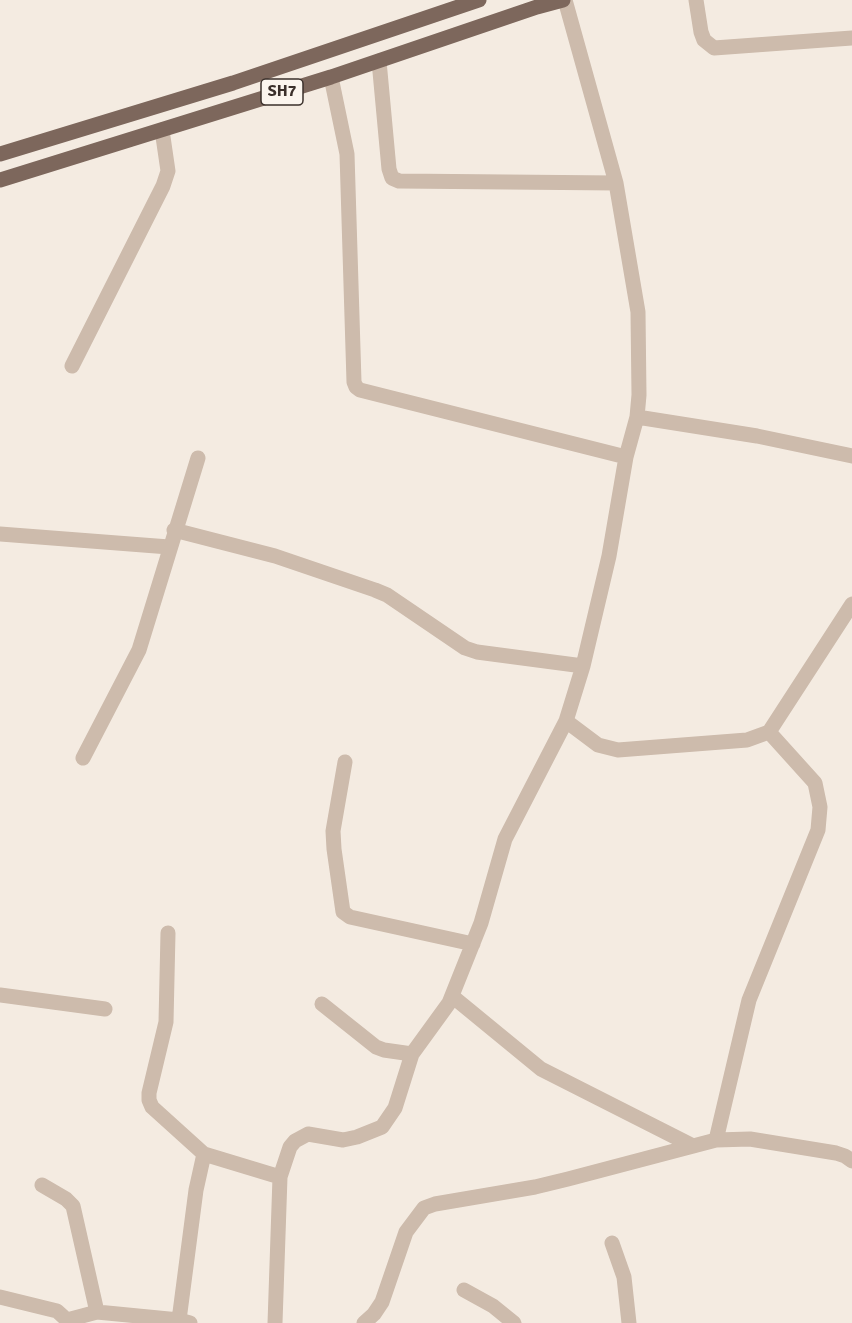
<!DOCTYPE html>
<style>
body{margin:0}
canvas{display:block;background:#f4ebe1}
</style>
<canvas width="852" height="1323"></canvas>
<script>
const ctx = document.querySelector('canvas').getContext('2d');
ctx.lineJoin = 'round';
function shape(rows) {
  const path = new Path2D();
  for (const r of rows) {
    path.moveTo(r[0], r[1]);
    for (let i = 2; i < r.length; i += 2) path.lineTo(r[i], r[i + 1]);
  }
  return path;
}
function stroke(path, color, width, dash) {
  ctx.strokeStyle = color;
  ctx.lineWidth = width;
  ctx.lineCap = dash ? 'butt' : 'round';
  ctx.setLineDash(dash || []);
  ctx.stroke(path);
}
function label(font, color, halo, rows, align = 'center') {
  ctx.font = font + ' Signika,sans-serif';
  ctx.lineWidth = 6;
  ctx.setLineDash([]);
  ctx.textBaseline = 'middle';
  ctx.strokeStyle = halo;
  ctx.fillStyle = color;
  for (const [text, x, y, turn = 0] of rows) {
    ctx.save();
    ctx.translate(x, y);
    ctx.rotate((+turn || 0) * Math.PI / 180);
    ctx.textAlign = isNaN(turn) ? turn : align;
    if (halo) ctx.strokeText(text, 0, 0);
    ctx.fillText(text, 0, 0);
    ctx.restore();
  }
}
stroke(shape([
 [696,0,701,32,704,40,714,48,852,38],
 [379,61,389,169,392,178,399,181,616,183],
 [331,77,347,154,354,382,356,387,360,390,626,457],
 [72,366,163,186,168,171,162,130],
 [637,417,757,436,852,456],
 [174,530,275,556,375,590,387,595,465,648,477,652,583,666],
 [0,534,169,547],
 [566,721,598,745,618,750,747,740,769,732,852,604],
 [769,732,815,783,820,807,818,830,749,1000,716,1140,750,1139,836,1153,845,1156,852,1161],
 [83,758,139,650,198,458],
 [345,762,333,831,334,849,343,912,350,917,473,944],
 [168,933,166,1022,149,1093,149,1100,152,1107,204,1154,280,1177],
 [0,995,105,1009],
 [452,996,541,1069,693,1146],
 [322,1004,376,1047,384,1050,412,1054,449,1003,481,923,505,839,566,721,583,666,609,556,626,457,637,417,639,395,638,312,616,183,565,0],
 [42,1185,66,1199,73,1206,97,1312],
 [612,1243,624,1277,629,1323],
 [464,1290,493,1306,514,1323],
 [0,1297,57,1311,67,1320],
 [179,1320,196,1190,204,1154],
 [68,1323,67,1320,97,1312,179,1320,190,1323],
 [275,1323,280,1177,290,1147,295,1141,308,1134,343,1140,357,1137,382,1127,395,1108,412,1054],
 [364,1323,374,1314,382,1302,406,1232,424,1208,435,1204,535,1187,568,1179,716,1140]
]), '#cdbbac', 15);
stroke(shape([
 [0,154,233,83,479,0],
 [0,180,331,77,537,7,563,0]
]), '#7d675c', 15);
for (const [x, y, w] of [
 [282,92,42]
]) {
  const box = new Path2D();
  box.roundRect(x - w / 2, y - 13, w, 26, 4.5);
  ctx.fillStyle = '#fbf5ee';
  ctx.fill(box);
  stroke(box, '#3b302b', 1.5);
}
label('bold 16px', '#3b302b', null, [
 ["SH7",282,92]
]);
</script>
